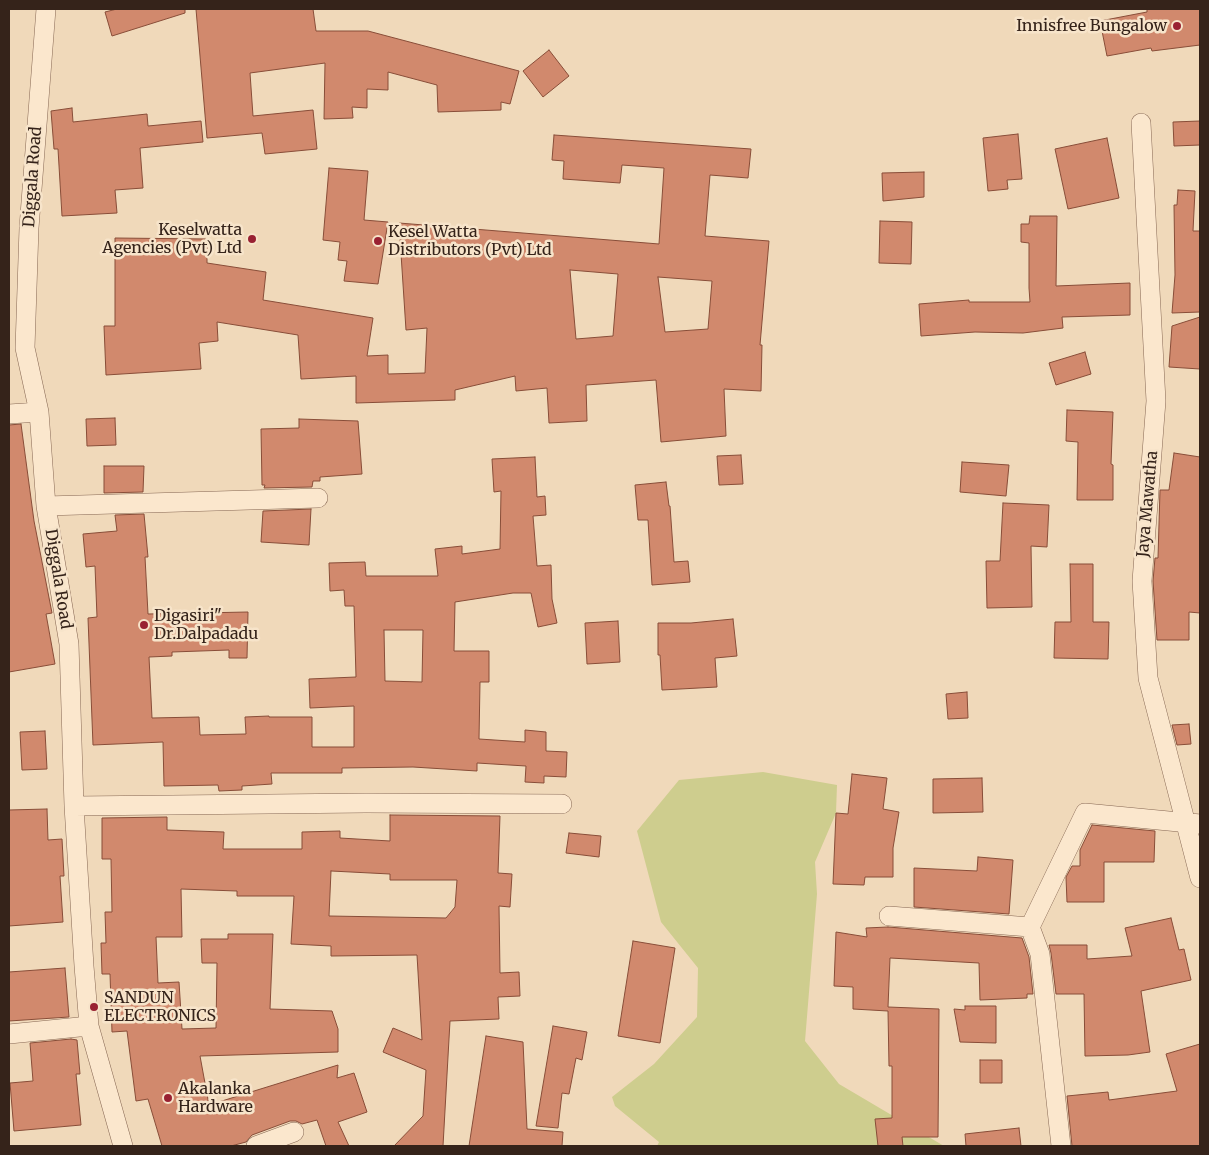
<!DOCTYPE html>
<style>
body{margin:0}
#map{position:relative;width:1209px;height:1155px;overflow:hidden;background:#f0d9ba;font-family:Merriweather,serif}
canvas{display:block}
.frame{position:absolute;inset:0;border:10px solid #35231a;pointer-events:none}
</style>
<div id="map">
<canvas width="1209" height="1155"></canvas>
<div class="frame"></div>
</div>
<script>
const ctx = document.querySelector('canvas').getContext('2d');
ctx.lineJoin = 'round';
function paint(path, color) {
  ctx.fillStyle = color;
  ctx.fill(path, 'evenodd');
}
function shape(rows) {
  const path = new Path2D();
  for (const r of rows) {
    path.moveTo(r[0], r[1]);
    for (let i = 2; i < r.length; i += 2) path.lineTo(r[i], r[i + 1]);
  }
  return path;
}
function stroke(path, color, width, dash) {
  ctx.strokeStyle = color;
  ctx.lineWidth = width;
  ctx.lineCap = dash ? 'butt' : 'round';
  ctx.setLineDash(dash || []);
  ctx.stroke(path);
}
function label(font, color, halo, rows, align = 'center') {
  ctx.font = font + ' Merriweather,serif';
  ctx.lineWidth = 5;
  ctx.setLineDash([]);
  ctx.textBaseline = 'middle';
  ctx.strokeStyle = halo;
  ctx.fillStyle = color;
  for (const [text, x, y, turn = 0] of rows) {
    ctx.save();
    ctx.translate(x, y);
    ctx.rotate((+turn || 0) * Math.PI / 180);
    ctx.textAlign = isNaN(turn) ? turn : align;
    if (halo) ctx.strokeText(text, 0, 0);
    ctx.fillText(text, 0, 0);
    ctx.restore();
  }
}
paint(shape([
 [763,772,837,785,836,813,815,862,817,894,805,1041,839,1084,944,1146,657,1146,659,1142,615,1106,612,1097,654,1064,697,1017,698,968,661,922,637,831,679,780]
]), '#cecd8e');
const building = shape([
 [117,9,185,9,185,13,112,36,105,12,117,9],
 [196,9,313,9,316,31,368,31,519,71,510,104,501,102,501,110,438,112,437,85,388,72,388,90,367,89,367,108,352,107,353,118,324,119,325,63,250,73,253,116,313,110,317,149,265,154,262,133,207,138,196,9],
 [1147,9,1200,9,1200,45,1152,51,1151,48,1107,56,1100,21,1147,12,1147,9],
 [549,50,569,76,543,97,523,71,549,50],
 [72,108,73,122,147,114,148,126,201,121,203,142,140,148,143,188,115,190,117,213,62,216,58,149,54,149,51,111,72,108],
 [1200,121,1200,145,1174,146,1173,122,1200,121],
 [1018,134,1022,179,1007,180,1008,189,988,191,983,138,1018,134],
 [554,135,751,149,748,178,710,175,705,236,769,241,760,345,762,345,761,391,724,389,726,436,661,442,656,380,586,385,587,421,549,423,547,388,516,391,515,376,455,390,455,400,356,403,356,376,301,379,298,335,217,322,218,341,199,343,201,369,106,375,104,326,115,326,115,238,207,239,207,263,266,272,263,300,373,318,367,356,388,355,388,374,425,373,427,328,406,330,399,223,659,244,664,168,622,165,620,183,563,179,564,161,552,160,554,135],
 [570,270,618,274,613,336,576,339,570,270],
 [658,277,712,281,708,329,665,332,658,277],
 [1107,138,1119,198,1068,209,1055,149,1107,138],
 [329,168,368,171,364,220,388,222,378,284,344,281,347,261,338,260,340,242,323,240,329,168],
 [924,172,924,197,883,201,882,173,924,172],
 [1178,190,1195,191,1193,231,1200,231,1200,312,1172,313,1175,275,1174,205,1177,205,1178,190],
 [1030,216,1057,216,1056,286,1130,283,1130,315,1062,317,1063,328,1023,333,975,332,921,336,919,304,969,300,969,302,1030,302,1029,288,1029,243,1021,242,1021,224,1029,224,1030,216],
 [880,221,912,222,911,264,879,263,880,221],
 [1200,317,1200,369,1169,367,1172,326,1200,317],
 [1085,352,1091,374,1056,385,1049,363,1085,352],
 [1067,410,1113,412,1111,464,1113,465,1113,500,1077,500,1078,442,1066,441,1067,410],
 [115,418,116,445,87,446,86,419,115,418],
 [299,419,358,421,362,474,320,477,320,481,313,481,312,487,264,488,265,485,262,485,261,429,299,428,299,419],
 [21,424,34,521,52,613,46,614,55,664,9,672,9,425,21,424],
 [1174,453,1200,457,1200,613,1189,612,1189,640,1157,640,1153,581,1155,558,1158,558,1160,490,1169,490,1174,453],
 [741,455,743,484,719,485,717,456,741,455],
 [535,457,537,497,545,496,546,515,533,516,537,566,551,565,552,599,557,623,538,627,531,593,513,593,455,602,454,651,489,651,489,682,480,682,479,739,525,742,525,730,546,732,546,751,567,752,566,777,544,776,544,783,525,782,526,766,477,763,477,771,413,767,342,768,342,773,271,773,272,784,242,786,242,790,219,791,218,785,164,786,163,742,93,745,88,618,97,617,95,566,86,567,83,534,117,531,115,515,144,514,148,557,145,557,148,614,248,612,247,658,229,658,229,650,172,652,172,656,149,657,152,718,199,717,200,735,246,734,245,717,269,716,269,717,312,717,312,747,354,747,354,706,310,708,309,679,356,677,354,606,345,606,344,590,330,591,329,563,365,562,366,576,438,576,435,549,462,546,462,554,500,549,501,491,494,492,492,459,535,457],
 [384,630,423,630,422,682,385,681,384,630],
 [962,462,1009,465,1006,496,960,492,962,462],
 [104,466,144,466,143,492,104,493,104,466],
 [666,482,669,506,670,506,674,562,688,561,690,582,652,585,648,520,638,520,635,485,666,482],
 [1003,503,1049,505,1047,547,1031,546,1032,607,987,608,986,561,1000,561,1003,503],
 [311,509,309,545,261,542,263,511,311,509],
 [1070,564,1093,564,1093,622,1109,622,1108,659,1054,658,1055,622,1071,622,1070,564],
 [733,619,737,656,715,658,717,687,662,690,660,655,658,655,658,623,691,623,733,619],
 [618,621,620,662,587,664,585,623,618,621],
 [967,692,968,718,948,719,946,694,967,692],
 [1189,724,1191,744,1177,745,1172,725,1189,724],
 [45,731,47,769,22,770,20,732,45,731],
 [852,774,887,778,883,809,899,812,893,848,893,877,865,877,864,885,833,884,836,813,848,814,852,774],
 [982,778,983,812,933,813,933,779,982,778],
 [47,809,48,840,62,839,64,876,60,876,63,922,9,926,9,810,47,809],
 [390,815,500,816,498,873,512,874,510,907,499,906,500,973,519,972,520,996,498,997,499,1019,450,1021,443,1146,394,1146,423,1116,426,1070,383,1052,393,1028,422,1040,417,955,331,956,331,946,291,944,294,896,237,896,237,891,181,889,182,937,156,937,158,983,179,982,182,1029,216,1028,217,963,202,963,201,939,228,939,228,934,273,934,270,1009,332,1011,338,1029,338,1052,200,1056,209,1105,338,1065,337,1078,354,1073,367,1112,338,1122,349,1146,326,1146,317,1120,302,1124,296,1121,290,1121,252,1135,246,1142,231,1146,162,1146,148,1099,136,1101,127,1031,112,1032,110,974,102,974,101,943,106,943,105,912,112,912,111,859,102,859,102,818,167,817,167,830,224,832,223,849,302,849,302,832,340,831,340,838,390,841,390,815],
 [331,871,390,874,390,880,457,880,455,907,446,918,329,916,331,871],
 [1092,825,1155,831,1154,862,1104,862,1104,902,1067,902,1066,877,1072,866,1080,866,1080,850,1092,825],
 [569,833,601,836,599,857,566,853,569,833],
 [978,857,1013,860,1009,914,914,907,914,868,977,871,978,857],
 [1171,918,1179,950,1184,949,1191,980,1141,991,1150,1052,1128,1055,1085,1056,1084,994,1056,994,1051,953,1049,945,1087,945,1087,959,1132,956,1125,928,1171,918],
 [888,927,1022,938,1029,957,1033,994,1027,994,1027,998,980,1000,979,963,890,958,888,1007,939,1009,938,1137,902,1137,903,1146,878,1146,875,1119,892,1118,892,1066,889,1066,888,1011,853,1009,853,987,834,986,836,932,867,937,866,928,888,927],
 [633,941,675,948,660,1043,618,1036,633,941],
 [65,968,69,1017,9,1021,9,972,65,968],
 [965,1006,996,1006,996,1043,960,1042,954,1009,965,1010,965,1006],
 [553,1026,587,1032,582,1060,576,1058,569,1094,562,1093,558,1128,536,1126,553,1026],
 [486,1036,523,1042,527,1129,563,1132,562,1146,469,1146,486,1036],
 [71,1039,77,1040,80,1074,76,1074,81,1125,14,1131,10,1083,33,1081,30,1043,71,1039],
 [1200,1044,1200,1146,1072,1146,1067,1096,1108,1092,1109,1100,1177,1091,1166,1054,1200,1044],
 [980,1060,1002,1060,1002,1083,980,1083,980,1060],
 [1019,1128,1021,1146,966,1146,965,1134,1019,1128]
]);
paint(building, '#d1896d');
stroke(building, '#884d38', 1);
const street = shape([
 [46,9,29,228,25,348,39,412,46,506,69,644,74,806,84,966,89,1026,123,1146],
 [1141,123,1156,401,1142,581,1148,678,1200,878],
 [9,414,39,412],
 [46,506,318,498],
 [74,806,366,803,562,804],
 [889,916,1030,927],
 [9,1034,89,1026],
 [256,1146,294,1132],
 [1061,1146,1040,954,1030,927,1085,813,1200,824]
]);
stroke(street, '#876854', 20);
stroke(street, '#fbe7cd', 19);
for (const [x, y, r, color] of [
 [1177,26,5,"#992132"],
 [252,239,5,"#992132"],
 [378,241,5,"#992132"],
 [144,625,5,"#992132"],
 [94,1007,5,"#992132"],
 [168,1098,5,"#992132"]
]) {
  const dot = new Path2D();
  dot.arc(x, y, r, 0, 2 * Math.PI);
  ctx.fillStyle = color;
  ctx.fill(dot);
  stroke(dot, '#f7e4ca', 2);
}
label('16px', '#35231a', '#f7e4ca', [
 ["Innisfree Bungalow",1167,26,"right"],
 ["Keselwatta",242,230,"right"],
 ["Agencies (Pvt) Ltd",242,248,"right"],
 ["Kesel Watta",388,232],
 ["Distributors (Pvt) Ltd",388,250],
 ["Digasiri\"",154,616],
 ["Dr.Dalpadadu",154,634],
 ["SANDUN",104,998],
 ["ELECTRONICS",104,1016],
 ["Akalanka",178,1089],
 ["Hardware",178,1107]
], 'left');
label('16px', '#35231a', '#f7e4ca', [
 ["Diggala Road",33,177,-86],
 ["Jaya Mawatha",1148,504,-85],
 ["Diggala Road",58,579,81]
]);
</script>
